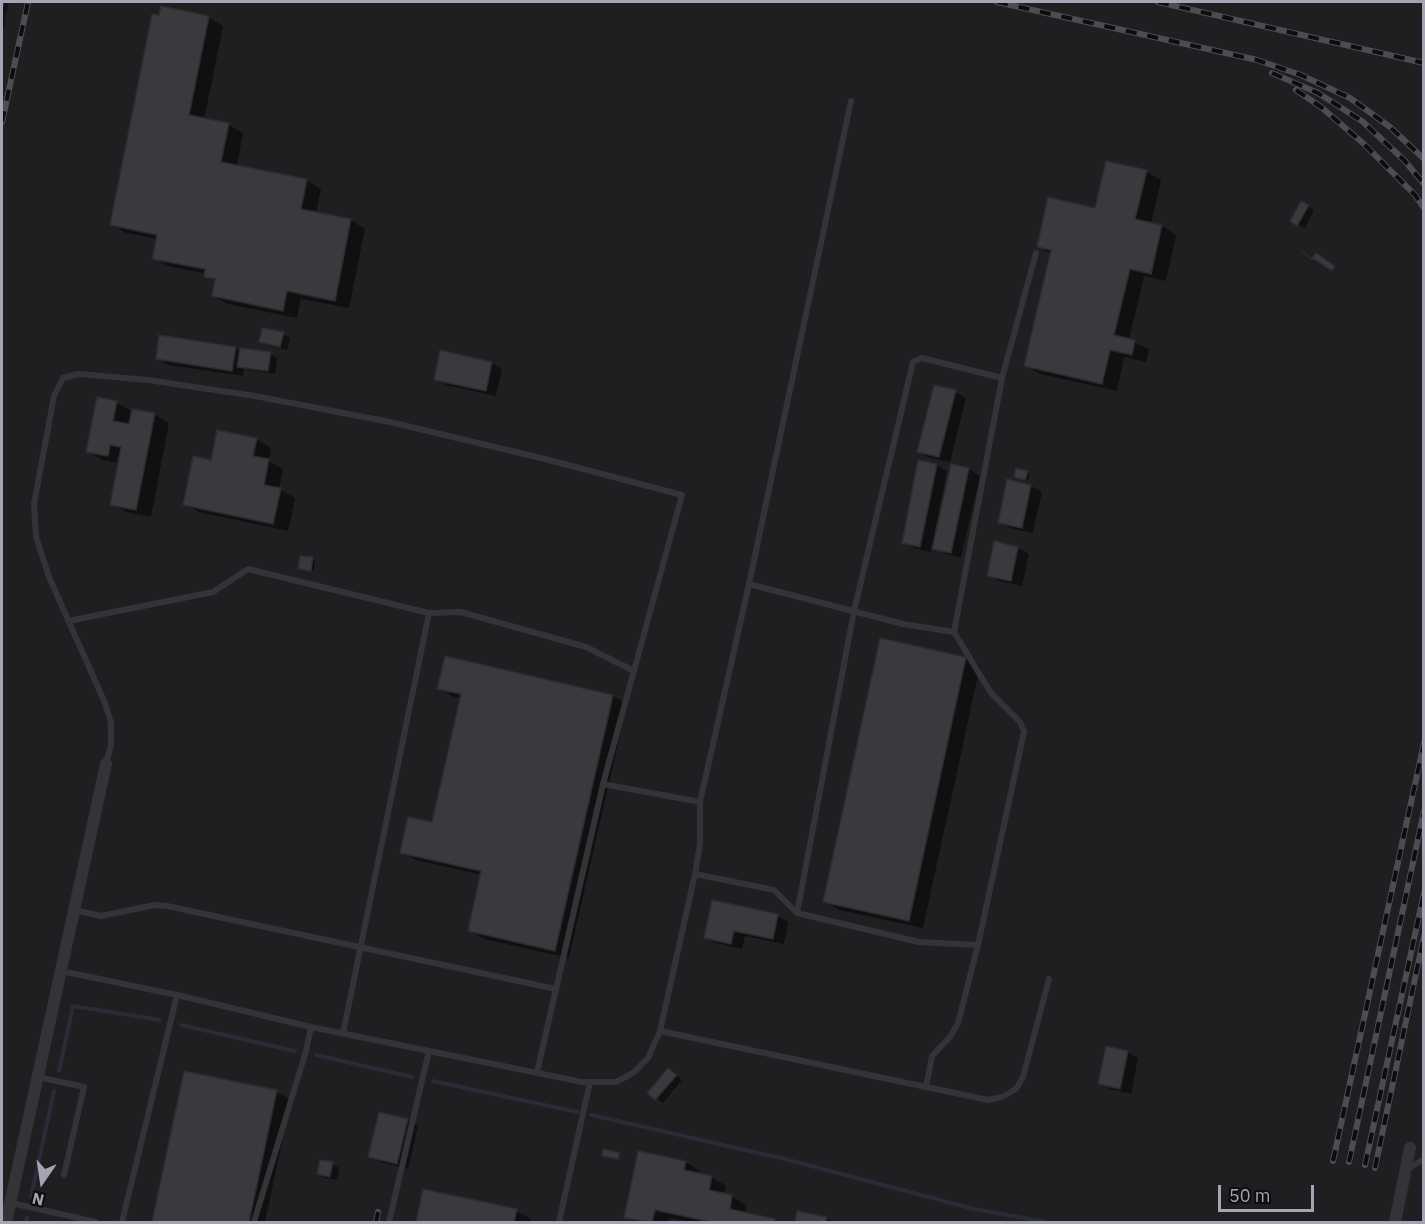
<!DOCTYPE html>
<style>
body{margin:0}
#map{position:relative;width:1425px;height:1224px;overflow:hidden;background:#121213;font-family:"IBM Plex Sans",sans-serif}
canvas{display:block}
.frame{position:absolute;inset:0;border:3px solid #a4a4b4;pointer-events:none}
.north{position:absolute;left:12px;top:1152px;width:60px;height:60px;-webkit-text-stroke:4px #0d0d0e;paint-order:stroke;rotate:193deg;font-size:16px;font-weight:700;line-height:24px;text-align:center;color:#a4a4b4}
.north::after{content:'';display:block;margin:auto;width:21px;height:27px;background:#a4a4b4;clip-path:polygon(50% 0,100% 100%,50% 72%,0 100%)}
.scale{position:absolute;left:1218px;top:1185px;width:96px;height:27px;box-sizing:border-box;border:3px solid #a4a4b4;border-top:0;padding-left:8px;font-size:18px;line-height:21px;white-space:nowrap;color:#a4a4b4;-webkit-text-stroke:4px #0d0d0e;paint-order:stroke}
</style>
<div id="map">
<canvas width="1425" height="1224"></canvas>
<div class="frame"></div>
<div class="north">N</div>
<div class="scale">50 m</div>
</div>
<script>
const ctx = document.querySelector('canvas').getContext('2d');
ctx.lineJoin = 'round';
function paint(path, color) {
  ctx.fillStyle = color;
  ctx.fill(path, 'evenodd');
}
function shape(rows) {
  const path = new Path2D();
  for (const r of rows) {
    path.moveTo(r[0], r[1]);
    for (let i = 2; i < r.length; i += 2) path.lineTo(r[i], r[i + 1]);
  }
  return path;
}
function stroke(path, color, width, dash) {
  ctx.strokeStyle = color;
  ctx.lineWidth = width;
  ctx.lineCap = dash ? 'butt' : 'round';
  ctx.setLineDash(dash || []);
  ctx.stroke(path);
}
paint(shape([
 [9,2,1423,2,1423,1222,2,1222,2,35]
]), '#1f1e20');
paint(shape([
 [208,17,223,26,204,120,229,125,243,133,237,166,306,180,321,189,316,213,351,220,365,229,349,308,301,299,297,318,228,304,213,296,216,282,206,276,206,274,168,266,154,258,157,239,126,233,111,224],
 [1146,171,1161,180,1151,224,1162,226,1176,235,1166,281,1144,276,1129,340,1149,349,1146,362,1124,357,1117,391,1040,374,1026,365,1052,254,1038,246,1096,210],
 [1302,203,1314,210,1305,228,1292,221],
 [283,334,290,338,287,350,267,345,261,342],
 [235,348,241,351,270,354,277,358,275,374,244,369,243,376,168,365,157,358],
 [492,363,502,369,496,396,446,385,435,379],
 [955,392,966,398,950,462,930,458,919,452],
 [98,399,117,403,133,412,155,415,169,423,151,517,126,512,112,504,120,463,102,460,88,451],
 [218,432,257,440,271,448,269,461,283,469,279,489,295,498,288,531,199,512,185,504,212,462],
 [936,465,947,471,935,532,937,532,952,466,969,469,980,476,961,558,945,554,932,547,931,552,914,548,904,542],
 [1027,472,1030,474,1028,480,1018,478],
 [1008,481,1031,486,1042,492,1033,533,1010,528,999,522],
 [995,543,1018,548,1029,554,1022,586,999,581,988,575],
 [312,558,315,560,314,571,300,568],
 [446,658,613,696,627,704,569,958,484,939,469,930,482,875,416,860,402,852,433,824,462,698,454,697,439,688],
 [966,658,980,666,923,928,839,910,824,901],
 [713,902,778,916,788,922,784,944,745,936,742,949,716,943,705,937],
 [1128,1052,1138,1058,1131,1094,1110,1089,1099,1083],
 [185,1073,276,1092,291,1100,265,1222,154,1222],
 [675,1074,682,1080,663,1103,649,1093],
 [407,1120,418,1126,408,1169,381,1162,370,1156],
 [639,1153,686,1162,700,1171,699,1175,712,1177,726,1186,724,1195,732,1197,746,1205,745,1214,779,1222,692,1222,669,1218,668,1222,634,1222,626,1218],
 [332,1164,339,1168,337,1180,325,1178,318,1174],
 [424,1191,516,1211,531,1219,530,1222,417,1222],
 [798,1213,826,1218,834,1222,796,1222]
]), '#0007');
stroke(shape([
 [2,5,2,2],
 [181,1025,295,1051],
 [316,1055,412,1077],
 [59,1071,73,1006,160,1020],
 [433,1081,577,1112],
 [591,1115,785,1159,974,1209,1046,1222],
 [31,1197,54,1091],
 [26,1222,27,1218]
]), '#292c36', 4);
const building = shape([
 [161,6,209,16,189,115,229,123,221,162,307,179,301,209,351,219,335,301,287,291,283,311,212,296,215,279,204,277,205,269,152,259,157,235,110,225,152,14,159,15,161,6],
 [1106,161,1147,170,1135,219,1162,225,1151,274,1130,269,1114,335,1135,340,1132,355,1110,350,1102,384,1024,366,1051,250,1037,247,1048,197,1095,208,1106,161],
 [1301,201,1309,205,1297,226,1290,221,1301,201],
 [1303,252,1312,259,1316,253,1335,266,1332,271,1314,259,1311,259,1303,252],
 [262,328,284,332,280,347,259,342,262,328],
 [159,335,236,347,232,371,156,359,159,335],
 [240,348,271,352,268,371,237,367,240,348],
 [440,350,492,362,486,391,434,380,440,350],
 [934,385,956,390,939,457,917,452,934,385],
 [97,397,117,401,113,421,129,424,132,409,155,413,136,510,110,505,121,447,110,445,108,456,86,452,97,397],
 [217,430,257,438,253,456,269,459,264,485,281,488,273,524,183,505,193,456,211,460,217,430],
 [918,460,937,464,920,547,902,543,918,460],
 [951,464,969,468,951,553,932,549,951,464],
 [1016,468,1028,471,1025,480,1014,477,1016,468],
 [1007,479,1031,485,1022,528,998,523,1007,479],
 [994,541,1018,547,1011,581,987,576,994,541],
 [300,556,313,557,311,571,298,569,300,556],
 [880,638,966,657,909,921,823,902,880,638],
 [445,656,613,695,555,951,468,931,481,871,400,853,408,817,432,822,461,694,437,689,445,656],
 [712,900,778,914,773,939,734,931,731,944,704,938,712,900],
 [1106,1046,1128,1051,1120,1089,1098,1084,1106,1046],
 [668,1068,677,1075,655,1100,647,1093,668,1068],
 [184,1071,277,1090,249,1222,152,1222,184,1071],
 [379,1112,408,1119,397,1164,368,1157,379,1112],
 [603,1149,620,1153,618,1159,602,1156,603,1149],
 [638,1151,686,1161,684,1170,712,1176,709,1190,732,1195,730,1209,775,1219,774,1222,711,1222,655,1210,652,1222,624,1218,638,1151],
 [320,1160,333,1162,330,1177,317,1174,320,1160],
 [423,1189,517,1209,514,1222,416,1222,423,1189],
 [797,1211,827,1217,826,1222,795,1222,797,1211]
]);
paint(building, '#3a393e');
stroke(building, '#2d2c2f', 1.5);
stroke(shape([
 [749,584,903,624,954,632],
 [429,613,461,612,586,647,634,671],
 [68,621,213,592,248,569,429,613,343,1033],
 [106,764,111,745,111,723,105,703,49,577,36,537,34,504,54,396,63,378,78,374,148,380,255,396,390,422,545,459,682,495,603,784,537,1072],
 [603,784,700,802],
 [695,874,774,890,797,913,919,942,978,945,1024,732,1020,722,991,693,954,632,1002,378,1036,253],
 [74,910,101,916,155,905,167,906,556,989],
 [797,913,854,611,913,362,922,358,1002,378],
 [61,971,177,995,311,1027,582,1082,616,1082,633,1073,648,1058,660,1031,695,874,700,844,700,802,749,584,851,101],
 [660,1031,988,1100,1002,1097,1016,1089,1023,1077,1049,979],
 [38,1077,84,1087,64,1175],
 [926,1087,932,1056,950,1037,958,1023,978,945],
 [1406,1170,1424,1159],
 [11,1203,96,1222],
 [122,1222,177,995],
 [254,1222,306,1051,311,1027],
 [389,1222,429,1051],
 [559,1222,590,1082]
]), '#343338', 6);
stroke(shape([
 [6,1222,106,764],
 [1395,1222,1410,1148]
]), '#343338', 12);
const rail = shape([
 [997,2,1257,60,1301,75,1350,98,1390,127,1424,159],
 [1158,2,1424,63],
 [1272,73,1318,93,1362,121,1404,160,1424,184],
 [1296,90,1321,107,1364,144,1415,195,1424,208],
 [2,122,28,2],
 [1333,1161,1424,743],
 [1349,1162,1424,811],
 [1365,1165,1424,893],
 [1375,1168,1424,936],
 [376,1222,378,1212]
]);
stroke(rail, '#4c4c53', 6);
stroke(rail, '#0d0d0e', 4, [11]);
</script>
